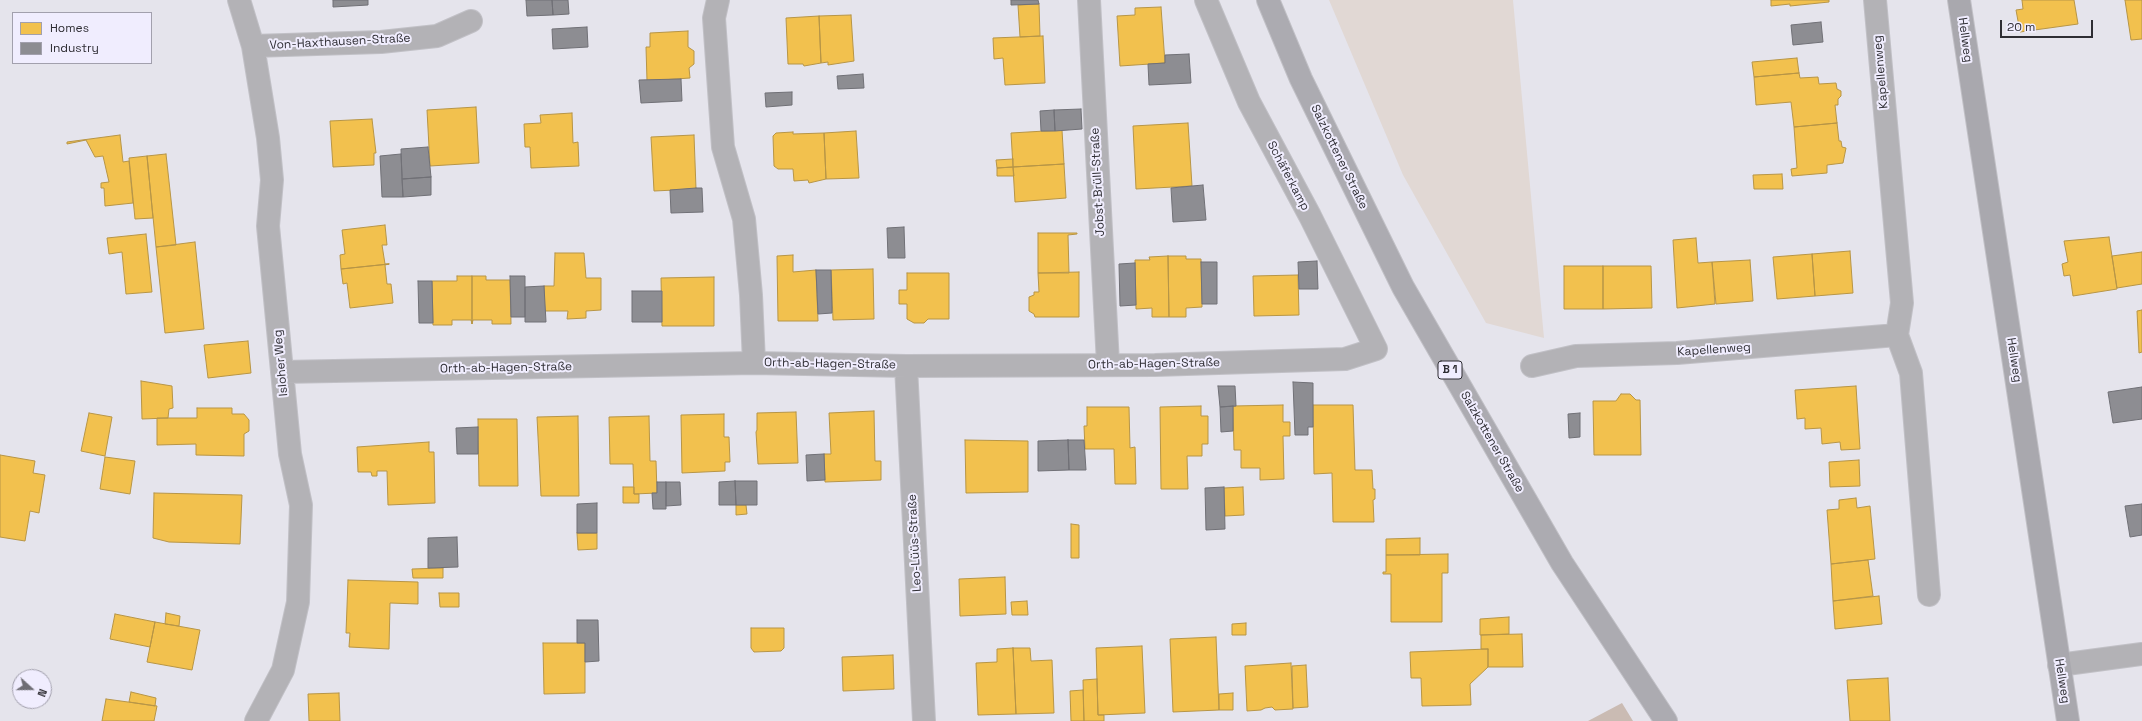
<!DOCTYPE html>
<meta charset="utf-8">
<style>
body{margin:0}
#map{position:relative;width:2142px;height:721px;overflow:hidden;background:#e5e4ec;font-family:"Space Grotesk",sans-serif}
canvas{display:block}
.legend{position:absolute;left:12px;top:12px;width:140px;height:52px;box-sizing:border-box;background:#f0edfe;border:1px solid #a2a0ad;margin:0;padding:5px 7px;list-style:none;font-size:12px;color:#2e2d33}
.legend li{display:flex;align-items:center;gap:8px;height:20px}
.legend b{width:20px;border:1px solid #a2a0ad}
.north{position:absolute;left:12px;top:669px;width:40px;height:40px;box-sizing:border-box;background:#f0edfe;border:1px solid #a2a0ad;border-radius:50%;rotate:111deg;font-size:11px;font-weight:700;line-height:16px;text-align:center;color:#2e2d33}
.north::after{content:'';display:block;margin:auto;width:14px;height:18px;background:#6e6d74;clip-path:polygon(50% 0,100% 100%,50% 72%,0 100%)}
.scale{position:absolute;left:2000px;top:20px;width:93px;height:18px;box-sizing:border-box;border:2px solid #2e2d33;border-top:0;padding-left:5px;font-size:12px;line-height:14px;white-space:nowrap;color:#2e2d33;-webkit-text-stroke:3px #f0edfe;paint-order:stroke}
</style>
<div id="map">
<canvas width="2142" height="721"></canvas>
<ul class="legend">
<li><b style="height:11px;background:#f2c14e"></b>Homes</li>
<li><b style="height:11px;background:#8d8d92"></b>Industry</li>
</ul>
<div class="north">N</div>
<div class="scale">20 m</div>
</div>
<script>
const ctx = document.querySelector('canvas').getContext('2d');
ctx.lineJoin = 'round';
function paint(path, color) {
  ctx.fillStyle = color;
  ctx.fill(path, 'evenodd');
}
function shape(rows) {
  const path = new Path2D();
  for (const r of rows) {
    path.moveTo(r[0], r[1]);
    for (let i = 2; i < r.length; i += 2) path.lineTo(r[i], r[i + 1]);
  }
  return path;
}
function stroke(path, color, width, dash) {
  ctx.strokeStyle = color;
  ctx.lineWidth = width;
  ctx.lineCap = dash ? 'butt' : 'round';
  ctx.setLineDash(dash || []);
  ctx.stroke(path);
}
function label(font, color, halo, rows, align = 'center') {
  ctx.font = font + ' "Space Grotesk",sans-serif';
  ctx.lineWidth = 4;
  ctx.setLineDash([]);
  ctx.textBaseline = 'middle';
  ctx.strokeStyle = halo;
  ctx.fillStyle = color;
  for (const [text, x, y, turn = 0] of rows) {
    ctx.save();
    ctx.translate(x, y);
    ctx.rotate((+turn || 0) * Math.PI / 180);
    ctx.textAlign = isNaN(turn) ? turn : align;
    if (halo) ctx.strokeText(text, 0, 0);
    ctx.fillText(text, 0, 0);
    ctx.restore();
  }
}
paint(shape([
 [1329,0,1513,0,1544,338,1486,323,1403,175]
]), '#e1d8d4');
paint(shape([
 [1622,703,1633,721,1588,721]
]), '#cabbb3');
const homes = shape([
 [1771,0,1829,0,1829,2,1790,6,1790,4,1771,6,1771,0],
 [2022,0,2074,0,2078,24,2020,32,2016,10,2023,9,2022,0],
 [2125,0,2142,0,2142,39,2131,40,2125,0],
 [1039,4,1040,36,1020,37,1018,5,1039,4],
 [1161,7,1165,63,1120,66,1117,16,1135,15,1135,8,1161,7],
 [851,15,854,61,828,65,828,62,821,63,819,16,851,15],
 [819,16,821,63,804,66,803,64,788,64,786,18,819,16],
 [688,31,688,47,694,51,694,64,689,68,690,78,647,81,646,47,650,47,650,33,688,31],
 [1043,36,1045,83,1005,85,1003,58,994,59,993,38,1043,36],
 [1797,58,1799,73,1754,77,1752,62,1797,58],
 [1799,73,1800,78,1818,77,1819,84,1836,83,1837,89,1841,91,1841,96,1838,99,1838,105,1835,105,1837,123,1794,127,1791,102,1756,105,1754,77,1799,73],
 [476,107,479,163,430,166,427,110,476,107],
 [572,113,573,143,578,142,579,166,531,168,530,147,525,147,524,124,541,123,540,115,572,113],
 [372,119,376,153,374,153,374,165,333,167,330,121,372,119],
 [1188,123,1192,186,1136,189,1133,126,1188,123],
 [1837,123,1839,141,1841,141,1842,147,1846,148,1843,163,1827,165,1827,173,1792,176,1791,169,1797,168,1794,127,1837,123],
 [1062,130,1064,164,1013,167,1011,133,1062,130],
 [856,131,859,178,826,179,824,133,856,131],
 [793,132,793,134,824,133,826,179,809,183,808,180,794,181,793,169,778,169,774,166,773,136,776,133,793,132],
 [120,135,123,162,129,161,133,203,105,206,104,188,101,188,101,183,109,182,103,156,95,157,86,140,67,144,67,142,120,135],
 [694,135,696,189,654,191,651,137,694,135],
 [166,154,176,245,156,247,147,156,166,154],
 [147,156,153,218,135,219,129,158,147,156],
 [1013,159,1013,167,997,168,996,160,1013,159],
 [1064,164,1066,198,1015,202,1013,167,1064,164],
 [1013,167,1014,176,997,176,997,168,1013,167],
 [1782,174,1783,189,1754,189,1753,175,1782,174],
 [385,225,387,245,382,245,385,264,389,264,341,269,340,255,345,254,342,230,385,225],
 [1038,233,1077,233,1077,234,1068,235,1069,273,1038,273,1038,233],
 [146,234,152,292,126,294,122,252,109,254,107,238,146,234],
 [2109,237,2117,289,2073,296,2070,275,2064,276,2062,264,2068,262,2064,241,2109,237],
 [1696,238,1698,263,1712,262,1715,304,1677,308,1673,240,1696,238],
 [195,242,204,329,165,333,156,247,195,242],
 [1850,251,1853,293,1815,296,1812,254,1850,251],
 [2142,252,2142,284,2117,288,2112,256,2142,252],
 [555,253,584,253,586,278,601,278,601,310,586,311,586,318,567,319,568,311,544,311,544,286,554,286,555,253],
 [1812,254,1815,296,1777,299,1773,257,1812,254],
 [793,255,793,272,816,270,818,321,778,321,777,256,793,255],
 [1168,256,1186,256,1186,259,1201,259,1202,307,1186,308,1186,317,1169,317,1168,256],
 [1168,256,1169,317,1152,317,1152,308,1136,309,1135,260,1150,260,1149,257,1168,256],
 [1750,260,1753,301,1716,304,1712,262,1750,260],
 [389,264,385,265,387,284,391,284,393,303,350,308,347,283,343,284,341,269,389,264],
 [1564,266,1603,266,1603,309,1564,309,1564,266],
 [1603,266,1651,266,1652,308,1603,309,1603,266],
 [873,269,874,319,833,320,831,270,873,269],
 [1079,272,1079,317,1035,317,1034,314,1029,311,1029,297,1034,295,1034,292,1039,292,1038,273,1079,272],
 [907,273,949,273,949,319,928,319,924,323,914,323,907,319,907,304,899,304,899,290,907,290,907,273],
 [1298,275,1299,315,1254,316,1253,276,1298,275],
 [457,276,472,276,472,324,471,320,452,320,452,325,433,325,432,281,457,281,457,276],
 [472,276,486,276,486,280,510,280,511,324,492,324,492,320,473,320,472,324,472,276],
 [714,277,714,326,662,326,661,278,714,277],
 [2142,310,2142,352,2139,353,2137,311,2142,310],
 [248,341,251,373,208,378,204,345,248,341],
 [141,381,172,386,173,408,169,409,168,418,142,419,141,381],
 [1856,386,1860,449,1841,450,1840,442,1822,444,1821,428,1805,429,1805,418,1797,419,1795,390,1856,386],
 [1621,394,1630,394,1636,400,1640,400,1641,455,1594,455,1593,401,1616,401,1621,394],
 [1283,405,1283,422,1290,422,1290,436,1283,436,1284,479,1260,480,1260,468,1241,468,1241,450,1234,450,1233,406,1283,405],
 [1313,405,1353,405,1355,470,1372,470,1373,489,1375,489,1375,499,1373,500,1374,522,1333,522,1332,473,1314,474,1313,405],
 [1201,406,1201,416,1208,416,1208,444,1202,444,1202,456,1187,456,1188,489,1161,489,1160,407,1201,406],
 [1087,407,1129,407,1130,448,1135,447,1136,484,1115,484,1114,449,1085,449,1084,426,1087,426,1087,407],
 [197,408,232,408,232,414,244,414,249,420,249,431,244,434,244,456,196,455,196,444,157,445,157,418,197,418,197,408],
 [874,411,875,461,881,461,881,480,825,482,824,454,831,454,829,413,874,411],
 [796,412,798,463,758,464,756,432,757,430,757,413,796,412],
 [89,413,112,417,105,456,81,451,89,413],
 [724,414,724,437,729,437,730,462,725,462,725,471,682,473,681,415,724,414],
 [578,416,579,496,541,496,537,417,578,416],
 [649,416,650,461,656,461,657,493,634,494,633,464,610,464,609,417,649,416],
 [478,419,517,419,518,486,479,486,478,419],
 [965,440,1028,441,1028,492,966,493,965,440],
 [429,442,429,452,434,452,435,503,388,505,387,471,377,471,377,476,372,476,371,472,358,472,357,447,429,442],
 [0,455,35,461,33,473,45,475,39,513,30,511,25,541,0,537,0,455],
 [105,457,135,461,130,494,100,489,105,457],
 [1859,460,1860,486,1830,487,1829,462,1859,460],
 [623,487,634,487,634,494,639,494,639,503,623,503,623,487],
 [1243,487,1244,515,1225,516,1224,488,1243,487],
 [154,493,242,495,240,544,169,542,153,538,154,493],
 [1856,498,1857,508,1870,506,1875,559,1831,564,1827,510,1839,509,1839,500,1856,498],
 [736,505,746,505,747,514,736,515,736,505],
 [1071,524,1079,525,1079,558,1071,558,1071,524],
 [577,533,597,533,597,549,578,550,577,533],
 [1420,538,1420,555,1386,555,1386,539,1420,538],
 [1448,554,1448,573,1442,573,1442,622,1391,622,1391,574,1383,574,1383,572,1386,572,1386,555,1448,554],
 [1868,560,1873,596,1833,601,1831,564,1868,560],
 [443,568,443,578,413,578,412,569,443,568],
 [1005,577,1006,614,960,616,959,579,1005,577],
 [348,580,418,582,418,604,390,603,389,649,349,647,350,633,346,633,348,580],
 [439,593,459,593,459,607,440,607,439,593],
 [1879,596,1882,624,1835,629,1833,601,1879,596],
 [1027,601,1028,615,1012,615,1011,602,1027,601],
 [166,613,180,616,179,626,165,624,166,613],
 [115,614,155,622,150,647,110,639,115,614],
 [1509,617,1509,634,1480,635,1480,619,1509,617],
 [155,622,200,630,192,670,147,662,155,622],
 [1246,623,1246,635,1232,635,1232,624,1246,623],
 [751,628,784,628,784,648,781,651,754,652,751,648,751,628],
 [1522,634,1523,667,1488,667,1488,649,1481,649,1481,635,1522,634],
 [1216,637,1219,710,1173,712,1170,639,1216,637],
 [543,643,585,643,585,693,544,694,543,643],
 [1142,646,1145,713,1098,715,1096,648,1142,646],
 [1013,648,1016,714,978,715,976,663,997,662,997,649,1013,648],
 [1013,648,1030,648,1031,661,1052,660,1054,713,1016,714,1013,648],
 [1488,649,1488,667,1470,684,1471,705,1422,706,1421,678,1411,678,1410,652,1488,649],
 [893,655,894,689,843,691,842,657,893,655],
 [1291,663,1293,709,1275,710,1272,707,1265,708,1261,710,1247,711,1245,666,1291,663],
 [1306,665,1308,707,1293,708,1292,666,1306,665],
 [1888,678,1890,721,1850,721,1847,680,1888,678],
 [1097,679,1098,715,1104,715,1104,721,1084,721,1083,680,1097,679],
 [1083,690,1084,721,1071,721,1070,691,1083,690],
 [131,692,156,698,155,706,129,702,131,692],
 [339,693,340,721,309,721,308,694,339,693],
 [1233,693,1233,710,1219,710,1219,694,1233,693],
 [106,699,157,706,154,721,102,721,106,699]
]);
paint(homes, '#f2c14e');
stroke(homes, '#b79546', 1);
const industry = shape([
 [333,0,368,0,368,5,333,7,333,0],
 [526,0,552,0,553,15,527,16,526,0],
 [552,0,568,0,569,14,553,15,552,0],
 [1011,0,1038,0,1039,4,1011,5,1011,0],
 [1821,22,1823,42,1793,45,1791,25,1821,22],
 [587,27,588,47,553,49,552,29,587,27],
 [1189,54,1191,83,1149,85,1148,64,1165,63,1165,55,1189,54],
 [863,74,864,88,838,89,837,76,863,74],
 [681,79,682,101,641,103,639,80,681,79],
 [792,92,792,105,766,107,765,93,792,92],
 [1081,109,1082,129,1055,131,1054,110,1081,109],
 [1054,110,1055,131,1041,131,1040,111,1054,110],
 [428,147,431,177,402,179,401,149,428,147],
 [401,154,403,197,382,197,380,156,401,154],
 [431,177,431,195,403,197,402,179,431,177],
 [1203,185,1206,220,1173,222,1171,188,1203,185],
 [696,188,702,188,703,212,671,213,670,190,696,188],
 [904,227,905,258,888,258,887,228,904,227],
 [1317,261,1318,289,1299,289,1298,262,1317,261],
 [1201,262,1217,262,1217,304,1202,304,1201,262],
 [1135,263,1136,305,1120,306,1119,264,1135,263],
 [816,270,831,270,832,313,818,314,816,270],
 [510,276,525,276,525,317,511,317,510,276],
 [418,281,432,281,433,323,419,323,418,281],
 [544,286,546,322,525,322,525,287,544,286],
 [632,291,662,291,662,322,632,322,632,291],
 [1293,382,1313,383,1313,427,1308,427,1308,435,1295,435,1293,382],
 [1218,386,1235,386,1236,406,1220,407,1218,386],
 [2142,387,2142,419,2113,423,2108,392,2142,387],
 [1233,406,1233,431,1221,432,1220,407,1233,406],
 [1580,413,1580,437,1569,438,1568,414,1580,413],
 [478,427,478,454,457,454,456,428,478,427],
 [1068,440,1069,470,1038,471,1038,441,1068,440],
 [1068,440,1084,440,1086,470,1069,470,1068,440],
 [824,454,825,480,807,481,806,455,824,454],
 [735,481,736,505,719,505,719,482,735,481],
 [735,481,757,481,757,505,736,505,735,481],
 [657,482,666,482,666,509,653,509,652,493,657,493,657,482],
 [666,482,680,482,681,505,666,506,666,482],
 [1224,487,1225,529,1206,530,1205,488,1224,487],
 [597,503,597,533,577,533,577,504,597,503],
 [2142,504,2142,535,2130,537,2125,506,2142,504],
 [457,537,458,567,428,568,428,538,457,537],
 [577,620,598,620,599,661,585,662,585,643,577,643,577,620]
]);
paint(industry, '#8d8d92');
stroke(industry, '#707076', 1);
const street = shape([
 [239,0,253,46,268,138,272,180,268,226,290,454,301,505,298,602,283,670,256,721],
 [718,0,714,18,723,147,744,219,751,295,754,363],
 [1089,0,1108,364],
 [1875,0,1902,303,1897,335,1911,373,1929,595],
 [253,46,381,42,437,36,471,21],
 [906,366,924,721],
 [1532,366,1576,356,1677,353,1897,335],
 [282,372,754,363,906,366,1155,365,1345,359,1376,349,1310,216,1249,102,1206,0],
 [2059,665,2142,654]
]);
const secondary = shape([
 [1959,0,2068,721]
]);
const primary = shape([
 [1268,0,1301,79,1403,287,1562,563,1666,721]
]);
stroke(street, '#c1c0c6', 24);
stroke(secondary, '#c1c0c6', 24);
stroke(primary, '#c1c0c6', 24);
stroke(street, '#b3b2b6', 22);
stroke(secondary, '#a9a8ae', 22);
stroke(primary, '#acabb1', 22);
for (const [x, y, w] of [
 [1450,370,24]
]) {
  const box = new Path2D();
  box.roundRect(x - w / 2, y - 9, w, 18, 3);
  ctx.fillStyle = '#f0edfe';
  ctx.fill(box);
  stroke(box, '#2e2d33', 1);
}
label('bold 11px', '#2e2d33', null, [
 ["B 1",1450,370]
]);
label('12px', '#2e2d33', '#f0edfe', [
 ["Hellweg",1965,40,82],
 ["Von-Haxthausen-Straße",340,42,-3],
 ["Kapellenweg",1881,72,-95],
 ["Salzkottener Straße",1339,157,64],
 ["Schäferkamp",1288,176,62],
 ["Jobst-Brüll-Straße",1098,182,-93],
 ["Kapellenweg",1714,350,-4],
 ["Hellweg",2014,360,81],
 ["Isloher Weg",281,363,-95],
 ["Orth-ab-Hagen-Straße",830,364,1],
 ["Orth-ab-Hagen-Straße",1154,364,-1],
 ["Orth-ab-Hagen-Straße",506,368,-1],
 ["Salzkottener Straße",1492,442,60],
 ["Leo-Lüüs-Straße",915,543,-93],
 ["Hellweg",2062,681,81]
]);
</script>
